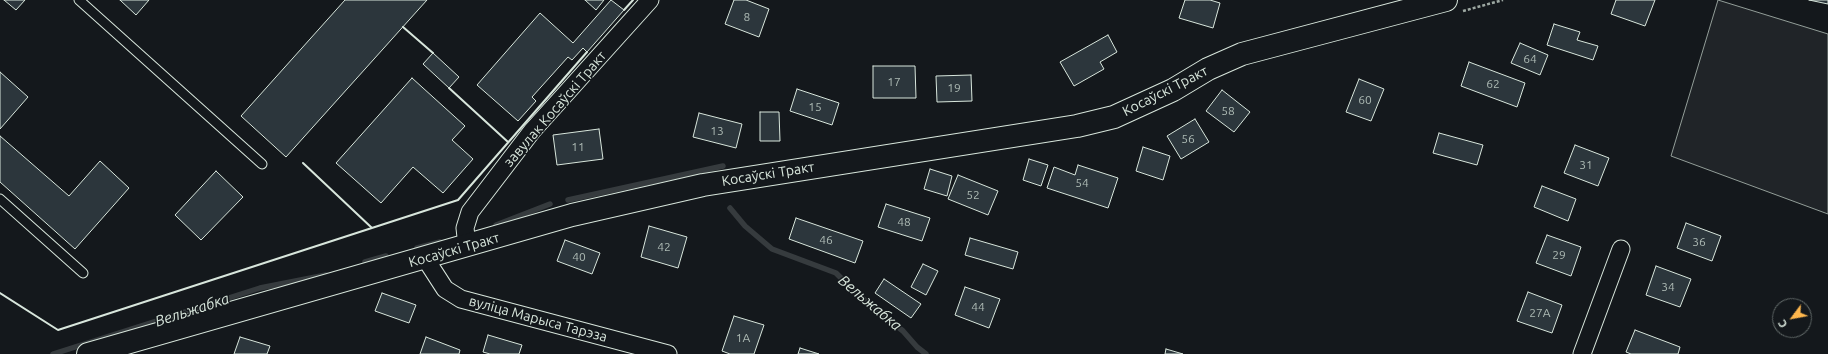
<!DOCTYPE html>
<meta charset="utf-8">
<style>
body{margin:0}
#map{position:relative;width:1828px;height:354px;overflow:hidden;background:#14181c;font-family:Ubuntu,sans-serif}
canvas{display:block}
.north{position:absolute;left:1772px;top:298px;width:40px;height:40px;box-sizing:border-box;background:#14181c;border:1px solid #626a69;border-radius:50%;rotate:238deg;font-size:11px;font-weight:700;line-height:16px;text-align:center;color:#d8e6dc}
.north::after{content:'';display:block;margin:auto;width:14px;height:18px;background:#ffb74d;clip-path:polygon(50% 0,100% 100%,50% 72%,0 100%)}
</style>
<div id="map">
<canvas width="1828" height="354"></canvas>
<div class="north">С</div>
</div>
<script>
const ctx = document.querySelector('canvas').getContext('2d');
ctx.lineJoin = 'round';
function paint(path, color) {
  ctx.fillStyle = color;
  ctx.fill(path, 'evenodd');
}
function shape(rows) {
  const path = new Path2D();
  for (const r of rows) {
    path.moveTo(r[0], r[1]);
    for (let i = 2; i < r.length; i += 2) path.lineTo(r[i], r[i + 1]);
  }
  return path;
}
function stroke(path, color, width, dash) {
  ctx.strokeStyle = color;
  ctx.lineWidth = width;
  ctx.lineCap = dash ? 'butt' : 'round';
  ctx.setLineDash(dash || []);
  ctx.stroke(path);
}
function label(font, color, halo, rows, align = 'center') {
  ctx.font = font + ' Ubuntu,sans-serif';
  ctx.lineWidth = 3;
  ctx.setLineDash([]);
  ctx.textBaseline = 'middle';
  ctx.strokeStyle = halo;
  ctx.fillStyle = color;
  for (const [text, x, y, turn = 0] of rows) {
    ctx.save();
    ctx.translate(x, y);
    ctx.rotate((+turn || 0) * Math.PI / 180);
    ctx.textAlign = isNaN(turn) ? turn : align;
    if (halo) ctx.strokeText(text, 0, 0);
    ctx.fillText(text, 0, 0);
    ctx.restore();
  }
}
const green = shape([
 [1718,0,1828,34,1828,214,1671,156,1718,0]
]);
paint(green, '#202428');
stroke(green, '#939e99', 1);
stroke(shape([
 [568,200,723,166],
 [730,208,745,226,772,249,836,273,857,294,903,331,917,347,926,354],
 [496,225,550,204],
 [417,248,440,242],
 [365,262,386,256],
 [53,354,260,288,326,275]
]), '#363b3e', 5.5);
const building = shape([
 [4,0,25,0,16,10,4,0],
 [120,0,149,0,136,15,120,0],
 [345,0,427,0,286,157,241,116,345,0],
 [585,0,604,0,596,10,585,0],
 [611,0,624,10,587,52,583,48,572,60,568,57,532,97,536,101,518,121,477,85,540,13,573,43,611,0],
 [734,0,746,0,769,9,759,37,725,24,734,0],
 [1185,0,1210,0,1220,3,1213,28,1179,18,1185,0],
 [1616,0,1655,0,1645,26,1611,14,1616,0],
 [1809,0,1828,0,1828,4,1809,0],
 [1554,24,1580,32,1577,40,1598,46,1593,60,1547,45,1554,24],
 [1108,35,1117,52,1100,62,1104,69,1074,86,1060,62,1108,35],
 [1520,43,1548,55,1540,75,1511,63,1520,43],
 [433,53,459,77,449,88,423,64,433,53],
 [1469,62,1525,83,1517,107,1461,86,1469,62],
 [873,66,915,66,916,98,873,98,873,66],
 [0,72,28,97,0,129,0,72],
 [971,75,972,101,937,102,936,76,971,75],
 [412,78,465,126,452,140,473,159,443,193,413,167,381,203,336,163,412,78],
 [1359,79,1384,89,1371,121,1346,112,1359,79],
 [797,89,839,103,832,125,790,111,797,89],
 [1222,90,1250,112,1234,132,1206,111,1222,90],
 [760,112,779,112,780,141,760,141,760,112],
 [699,113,742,124,736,148,693,137,699,113],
 [1195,119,1209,142,1181,159,1167,136,1195,119],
 [599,129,603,159,557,165,553,135,599,129],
 [1439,133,1483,145,1477,165,1433,153,1439,133],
 [0,136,69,196,100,161,129,188,75,249,0,182,0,136],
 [1575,145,1609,158,1598,186,1564,173,1575,145],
 [1143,147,1170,156,1163,180,1136,171,1143,147],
 [1029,159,1048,165,1041,186,1023,180,1029,159],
 [1078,165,1118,178,1108,208,1047,188,1054,167,1075,175,1078,165],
 [930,169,952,176,947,196,924,189,930,169],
 [216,171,243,197,201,240,175,215,216,171],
 [958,175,998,191,988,215,948,199,958,175],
 [1542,186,1576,199,1568,221,1534,207,1542,186],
 [886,204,930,218,922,241,878,227,886,204],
 [796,218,863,241,855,263,789,239,796,218],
 [1686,223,1721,236,1712,261,1677,248,1686,223],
 [649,226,687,237,678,268,641,257,649,226],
 [1547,235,1581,247,1571,276,1536,263,1547,235],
 [970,238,1018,252,1013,269,965,255,970,238],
 [565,240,600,253,592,274,557,261,565,240],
 [923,264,938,271,926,295,911,287,923,264],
 [1656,266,1691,279,1680,307,1646,295,1656,266],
 [884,279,921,304,911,318,875,293,884,279],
 [965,287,1000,299,989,328,955,315,965,287],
 [1528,292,1562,305,1552,333,1517,321,1528,292],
 [382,293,416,305,409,323,375,311,382,293],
 [734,316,764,325,754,354,730,354,722,351,734,316],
 [1635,330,1680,347,1678,354,1631,354,1626,352,1635,330],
 [488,335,522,345,519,354,490,354,483,352,488,335],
 [240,337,270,346,267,354,234,354,240,337],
 [426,337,460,350,459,354,420,354,426,337],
 [800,348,819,354,798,354,800,348],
 [1166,349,1183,354,1165,354,1166,349]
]);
paint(building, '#2c363c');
stroke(building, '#d8e6dc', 1);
const service = shape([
 [79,0,262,164],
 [0,199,83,273]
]);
const minor = shape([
 [467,246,465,228,470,212,532,131,650,0],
 [425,258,445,289,461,299,668,354],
 [1582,354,1621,249]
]);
const secondary = shape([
 [88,354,572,215,703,185,1077,126,1114,117,1173,90,1208,69,1242,54,1446,0]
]);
stroke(service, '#d8e6dc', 11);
stroke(minor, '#d8e6dc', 19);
stroke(secondary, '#d8e6dc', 24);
stroke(shape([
 [1463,11,1503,0]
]), '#9da8a2', 2.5, [3, 2]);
stroke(service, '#14181c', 9);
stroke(minor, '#14181c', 17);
stroke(secondary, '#14181c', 22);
stroke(shape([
 [624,10,633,0],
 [403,27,433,53],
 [449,88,508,142],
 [303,163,372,228],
 [0,293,58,330,458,200,587,52]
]), '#d8e6dc', 2);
label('12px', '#adbab4', null, [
 ["8",747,17],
 ["64",1530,59],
 ["17",894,82],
 ["62",1493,84],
 ["19",954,88],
 ["60",1365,100],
 ["15",815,107],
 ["58",1228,111],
 ["13",717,131],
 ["56",1188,139],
 ["11",578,147],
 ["31",1586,165],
 ["54",1082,183],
 ["52",973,195],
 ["48",904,222],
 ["46",826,240],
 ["36",1699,242],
 ["42",664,247],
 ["29",1559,255],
 ["40",579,257],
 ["34",1668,287],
 ["44",978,307],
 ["27А",1540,313],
 ["1А",743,338]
]);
label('14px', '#d8e6dc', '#14181c', [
 ["Косаўскі Тракт",1165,91,-27],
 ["завулак Косаўскі Тракт",555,109,-49],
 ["Косаўскі Тракт",768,174,-9],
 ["Косаўскі Тракт",454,250,-16],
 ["вуліца Марыса Тарэза",538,319,15]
]);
label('italic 15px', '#d8e6dc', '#14181c', [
 ["Вельжабка",870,303,40],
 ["Вельжабка",192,310,-18]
]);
</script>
